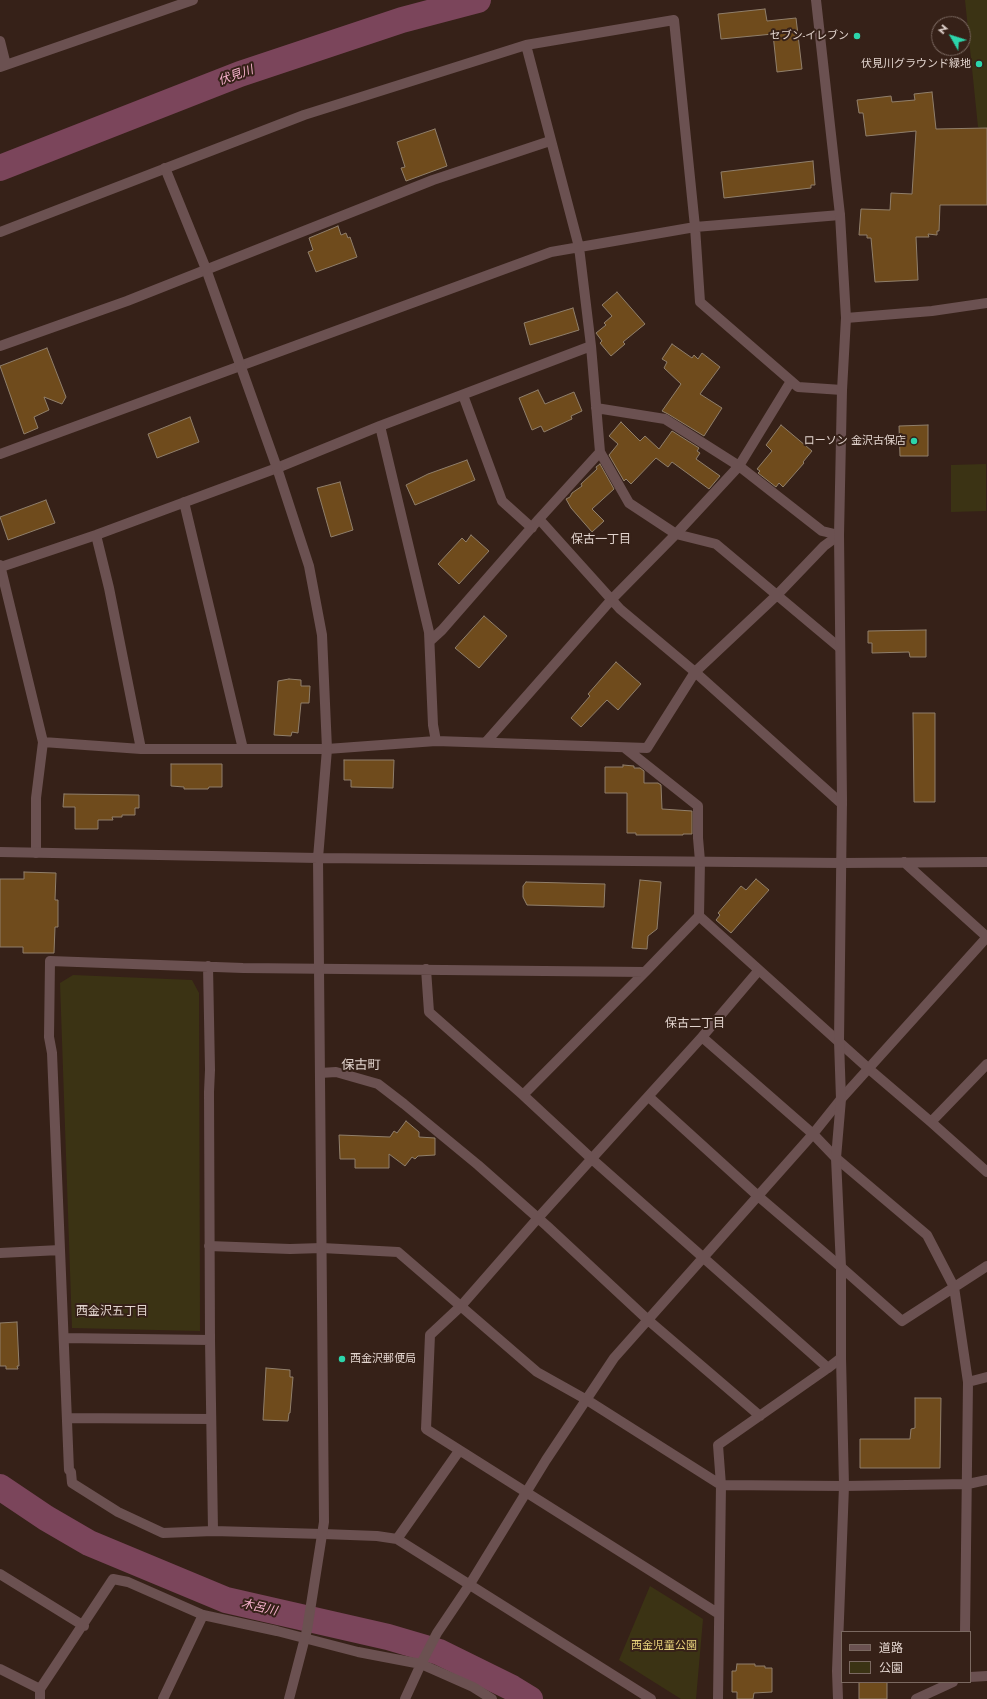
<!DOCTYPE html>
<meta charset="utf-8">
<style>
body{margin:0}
#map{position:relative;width:987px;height:1699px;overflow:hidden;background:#362118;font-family:Jost,"Noto Sans JP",sans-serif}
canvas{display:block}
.legend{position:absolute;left:841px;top:1631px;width:130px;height:52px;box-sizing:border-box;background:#362118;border:1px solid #7b6961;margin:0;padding:5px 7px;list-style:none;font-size:12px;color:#e2d4ce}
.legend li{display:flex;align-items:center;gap:8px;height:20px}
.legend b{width:20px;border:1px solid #7b6961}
.north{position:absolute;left:931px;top:16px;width:40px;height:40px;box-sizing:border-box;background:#362118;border:1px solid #7b6961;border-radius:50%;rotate:309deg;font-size:11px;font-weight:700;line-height:16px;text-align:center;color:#e2d4ce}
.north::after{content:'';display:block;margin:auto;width:14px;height:18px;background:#2cd5ab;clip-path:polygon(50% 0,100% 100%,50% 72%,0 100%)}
</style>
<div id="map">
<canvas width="987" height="1699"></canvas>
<ul class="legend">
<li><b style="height:5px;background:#6b5151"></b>道路</li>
<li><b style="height:11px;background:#3b3314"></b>公園</li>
</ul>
<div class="north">N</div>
</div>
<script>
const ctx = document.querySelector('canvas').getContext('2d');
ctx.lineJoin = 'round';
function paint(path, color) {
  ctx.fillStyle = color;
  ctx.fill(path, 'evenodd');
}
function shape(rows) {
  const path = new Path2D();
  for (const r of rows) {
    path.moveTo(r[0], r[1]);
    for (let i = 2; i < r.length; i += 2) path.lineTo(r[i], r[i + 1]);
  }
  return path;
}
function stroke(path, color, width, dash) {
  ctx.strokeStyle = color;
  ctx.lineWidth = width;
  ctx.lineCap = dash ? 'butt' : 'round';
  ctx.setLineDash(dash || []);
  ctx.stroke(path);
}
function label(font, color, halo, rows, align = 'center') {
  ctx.font = font + ' Jost,"Noto Sans JP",sans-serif';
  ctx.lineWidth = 4;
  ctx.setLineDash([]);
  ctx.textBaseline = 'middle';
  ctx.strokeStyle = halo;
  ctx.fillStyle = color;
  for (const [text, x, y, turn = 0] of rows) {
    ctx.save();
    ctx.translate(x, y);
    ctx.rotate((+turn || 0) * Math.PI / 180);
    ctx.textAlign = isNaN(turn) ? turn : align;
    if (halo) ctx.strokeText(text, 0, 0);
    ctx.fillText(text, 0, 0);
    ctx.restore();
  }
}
paint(shape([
 [965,0,987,0,987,131,978,127],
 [986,464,986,511,951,512,951,465],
 [73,975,192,980,199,993,200,1331,72,1328,60,983],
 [650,1586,703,1619,696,1699,681,1699,619,1660]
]), '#3b3314');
stroke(shape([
 [0,168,240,74,402,20,478,0],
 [0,1487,46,1518,89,1543,226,1600,388,1637,439,1652,512,1688,530,1699]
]), '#7b455b', 26);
const building = shape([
 [765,9,767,21,796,18,802,69,777,72,773,34,721,39,718,14,765,9],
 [932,92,936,129,987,128,987,205,940,205,939,231,937,231,937,235,928,234,929,237,916,237,918,280,875,282,871,238,867,238,867,235,859,235,861,209,890,210,891,193,912,194,916,131,866,136,863,113,859,113,857,100,891,96,892,102,915,100,914,94,932,92],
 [435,129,447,166,406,181,401,168,405,167,397,142,435,129],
 [813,161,815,185,811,185,811,188,724,198,721,172,813,161],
 [338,226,341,235,346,233,348,238,350,237,357,257,316,272,308,252,313,250,309,238,338,226],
 [617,292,645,324,623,342,625,344,611,356,600,343,602,341,596,333,606,325,604,323,612,316,602,305,617,292],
 [573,308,579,330,530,345,524,323,573,308],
 [672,344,692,358,694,355,698,359,702,353,720,367,700,394,722,408,704,436,668,414,662,411,681,384,664,368,667,362,662,359,672,344],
 [47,348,66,397,62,404,44,397,49,410,34,417,38,428,24,434,0,366,47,348],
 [538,390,545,404,574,392,582,411,571,416,572,419,544,432,541,426,532,430,519,398,538,390],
 [190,417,199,442,157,458,148,434,190,417],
 [621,422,640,441,645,436,659,449,672,431,699,448,697,451,700,453,696,459,720,476,709,489,672,462,668,467,656,458,631,484,626,479,624,481,609,455,618,444,609,436,621,422],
 [781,425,812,451,803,462,804,463,783,487,779,483,776,487,758,473,760,471,757,469,772,451,766,445,781,425],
 [928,425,928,456,900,456,899,426,928,425],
 [467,460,475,480,415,505,406,485,428,474,467,460],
 [600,464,614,489,592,509,604,521,592,532,571,508,566,499,570,497,572,493,582,486,581,484,597,469,596,467,600,464],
 [340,482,353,530,331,537,317,488,340,482],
 [46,500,55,523,8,540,0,517,46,500],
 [471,535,489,551,459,584,438,564,462,538,466,542,471,535],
 [484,616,507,636,479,668,455,648,484,616],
 [926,630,926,657,910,657,909,652,872,653,872,643,868,643,868,631,926,630],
 [616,662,641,684,618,710,607,700,581,727,571,718,590,696,588,694,616,662],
 [289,679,301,680,301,686,310,686,309,703,301,703,298,733,292,732,291,736,274,735,278,681,289,679],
 [913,713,935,713,935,802,914,802,913,713],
 [344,760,394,760,393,788,351,787,351,780,344,780,344,760],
 [171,764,222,764,222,787,209,787,208,789,184,789,184,787,171,786,171,764],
 [623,765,634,766,634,768,640,768,644,771,644,783,658,783,661,785,662,809,692,811,692,834,683,834,683,835,636,835,636,833,627,833,627,793,605,793,605,767,623,767,623,765],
 [64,794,139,795,139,808,135,808,135,815,122,815,122,817,112,817,113,820,98,820,98,829,75,829,75,807,63,807,64,794],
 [24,872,56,873,55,900,58,900,58,927,55,927,54,953,23,953,23,947,0,947,0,879,24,879,24,872],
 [756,879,769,890,731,933,716,920,720,915,718,913,741,886,746,890,756,879],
 [640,880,661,882,657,929,648,936,647,949,632,948,640,880],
 [526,882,605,884,604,907,527,905,523,897,523,886,526,882],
 [406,1121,419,1132,419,1137,435,1138,435,1155,418,1156,415,1159,412,1157,405,1166,389,1154,389,1168,355,1168,355,1159,340,1159,339,1135,390,1137,394,1131,397,1133,406,1121],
 [17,1322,19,1366,17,1366,18,1369,6,1369,6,1366,0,1366,0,1323,17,1322],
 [266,1368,290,1370,290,1377,293,1377,290,1413,289,1413,288,1421,263,1420,266,1368],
 [915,1398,941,1398,940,1468,860,1468,860,1439,910,1439,911,1429,915,1428,915,1398],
 [737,1664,755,1664,755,1666,765,1666,765,1668,772,1668,772,1692,754,1693,753,1699,737,1699,737,1692,732,1692,732,1671,736,1671,737,1664],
 [859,1682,887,1682,887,1699,859,1699,859,1682]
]);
paint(building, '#6f4b1c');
stroke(building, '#907f6b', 1);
stroke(shape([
 [0,41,6,65],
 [526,45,579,247,591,346,600,452,539,519,620,609,695,672,842,804],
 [0,67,193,0],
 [0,232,304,115,526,45,674,20,695,227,700,302,798,387,842,390],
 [846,318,932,311,987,303],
 [0,346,127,301,433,180,550,141],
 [463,395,502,501,532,528],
 [596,408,665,419,739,466,822,531,839,535],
 [380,426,429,632,433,725,436,741],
 [600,452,629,503,676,534,716,544,840,648],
 [0,454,551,252,695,227,840,215],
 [184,502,243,749],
 [96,535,109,588,141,749],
 [0,565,43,742,141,749,327,749,436,741,647,748,695,672,777,595,824,546,839,535],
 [1,567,96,535,277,468,380,426,591,346],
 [430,641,442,630,539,519],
 [486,742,612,599,676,534,739,466,791,381],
 [625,748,698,806,698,838,700,861,699,916,645,972,243,968,50,961,49,1037,52,1053,69,1470,71,1472,72,1483,118,1512,163,1533,213,1531,323,1534,377,1536,397,1539,651,1699],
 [36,853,36,798,43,742],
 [904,862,987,937],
 [841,863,987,862],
 [699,916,869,1069,931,1122,987,1172],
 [208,966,210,1070,209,1092,210,1340,213,1531],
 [426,969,429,1012,523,1095,593,1160,828,1368,841,1358],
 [702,1037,813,1134,836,1158,927,1235,954,1287,968,1382],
 [320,1073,336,1072,378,1084,404,1104,478,1165,547,1226,648,1320,760,1416],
 [523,1095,645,972],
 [649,1097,758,1196,841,1267,902,1321,987,1266],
 [931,1122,987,1064],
 [209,1246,290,1249,322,1248,398,1252,537,1372,587,1400,721,1485,844,1486,968,1484,987,1480],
 [0,1253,60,1250],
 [64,1338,210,1340],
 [67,1418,211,1419],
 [397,1539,459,1451],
 [0,1574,84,1626],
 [719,1614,426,1429,430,1335,461,1306,538,1218,702,1037,759,970],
 [965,1632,968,1382,987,1377],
 [0,1669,40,1689,40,1699],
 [970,1677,987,1676],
 [40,1689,113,1579,128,1582,203,1615,277,1631,358,1652,421,1664,473,1687,492,1699],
 [163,1699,203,1615],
 [405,1699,421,1664,437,1633,470,1584,546,1460,614,1358,813,1134,841,1099,987,937],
 [718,1699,721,1485,718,1445,828,1368],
 [916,1699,953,1682]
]), '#6b5151', 10);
stroke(shape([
 [816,0,840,215,846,318,842,390,839,535,842,800,839,1041,841,1099,836,1158,841,1267,841,1358,844,1486,837,1671,838,1699],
 [165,168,206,269,277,468,309,566,322,635,327,749,318,858,324,1522,307,1630,289,1699],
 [0,852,318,858,841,863]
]), '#6b5151', 10);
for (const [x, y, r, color] of [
 [857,36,4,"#2cd5ab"],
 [979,64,4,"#2cd5ab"],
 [914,441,4,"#2cd5ab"],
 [342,1359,4,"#2cd5ab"]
]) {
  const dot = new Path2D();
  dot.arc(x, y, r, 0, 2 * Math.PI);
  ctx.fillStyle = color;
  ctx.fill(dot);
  stroke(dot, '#362118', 1.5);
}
label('11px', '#e2d4ce', '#362118', [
 ["セブン-イレブン",849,36],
 ["伏見川グラウンド緑地",971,64],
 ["ローソン 金沢古保店",906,441],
 ["西金沢郵便局",350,1359,"left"]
], 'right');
label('11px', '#e6d07b', '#362118', [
 ["西金児童公園",664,1646]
]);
label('italic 12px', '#f7b2cd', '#362118', [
 ["伏見川",236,76,-20],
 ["木呂川",259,1608,13]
]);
label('12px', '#e2d4ce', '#362118', [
 ["保古一丁目",601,540],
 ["保古二丁目",695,1024],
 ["西金沢五丁目",112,1312]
]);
label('13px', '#e2d4ce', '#362118', [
 ["保古町",361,1066]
]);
</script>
